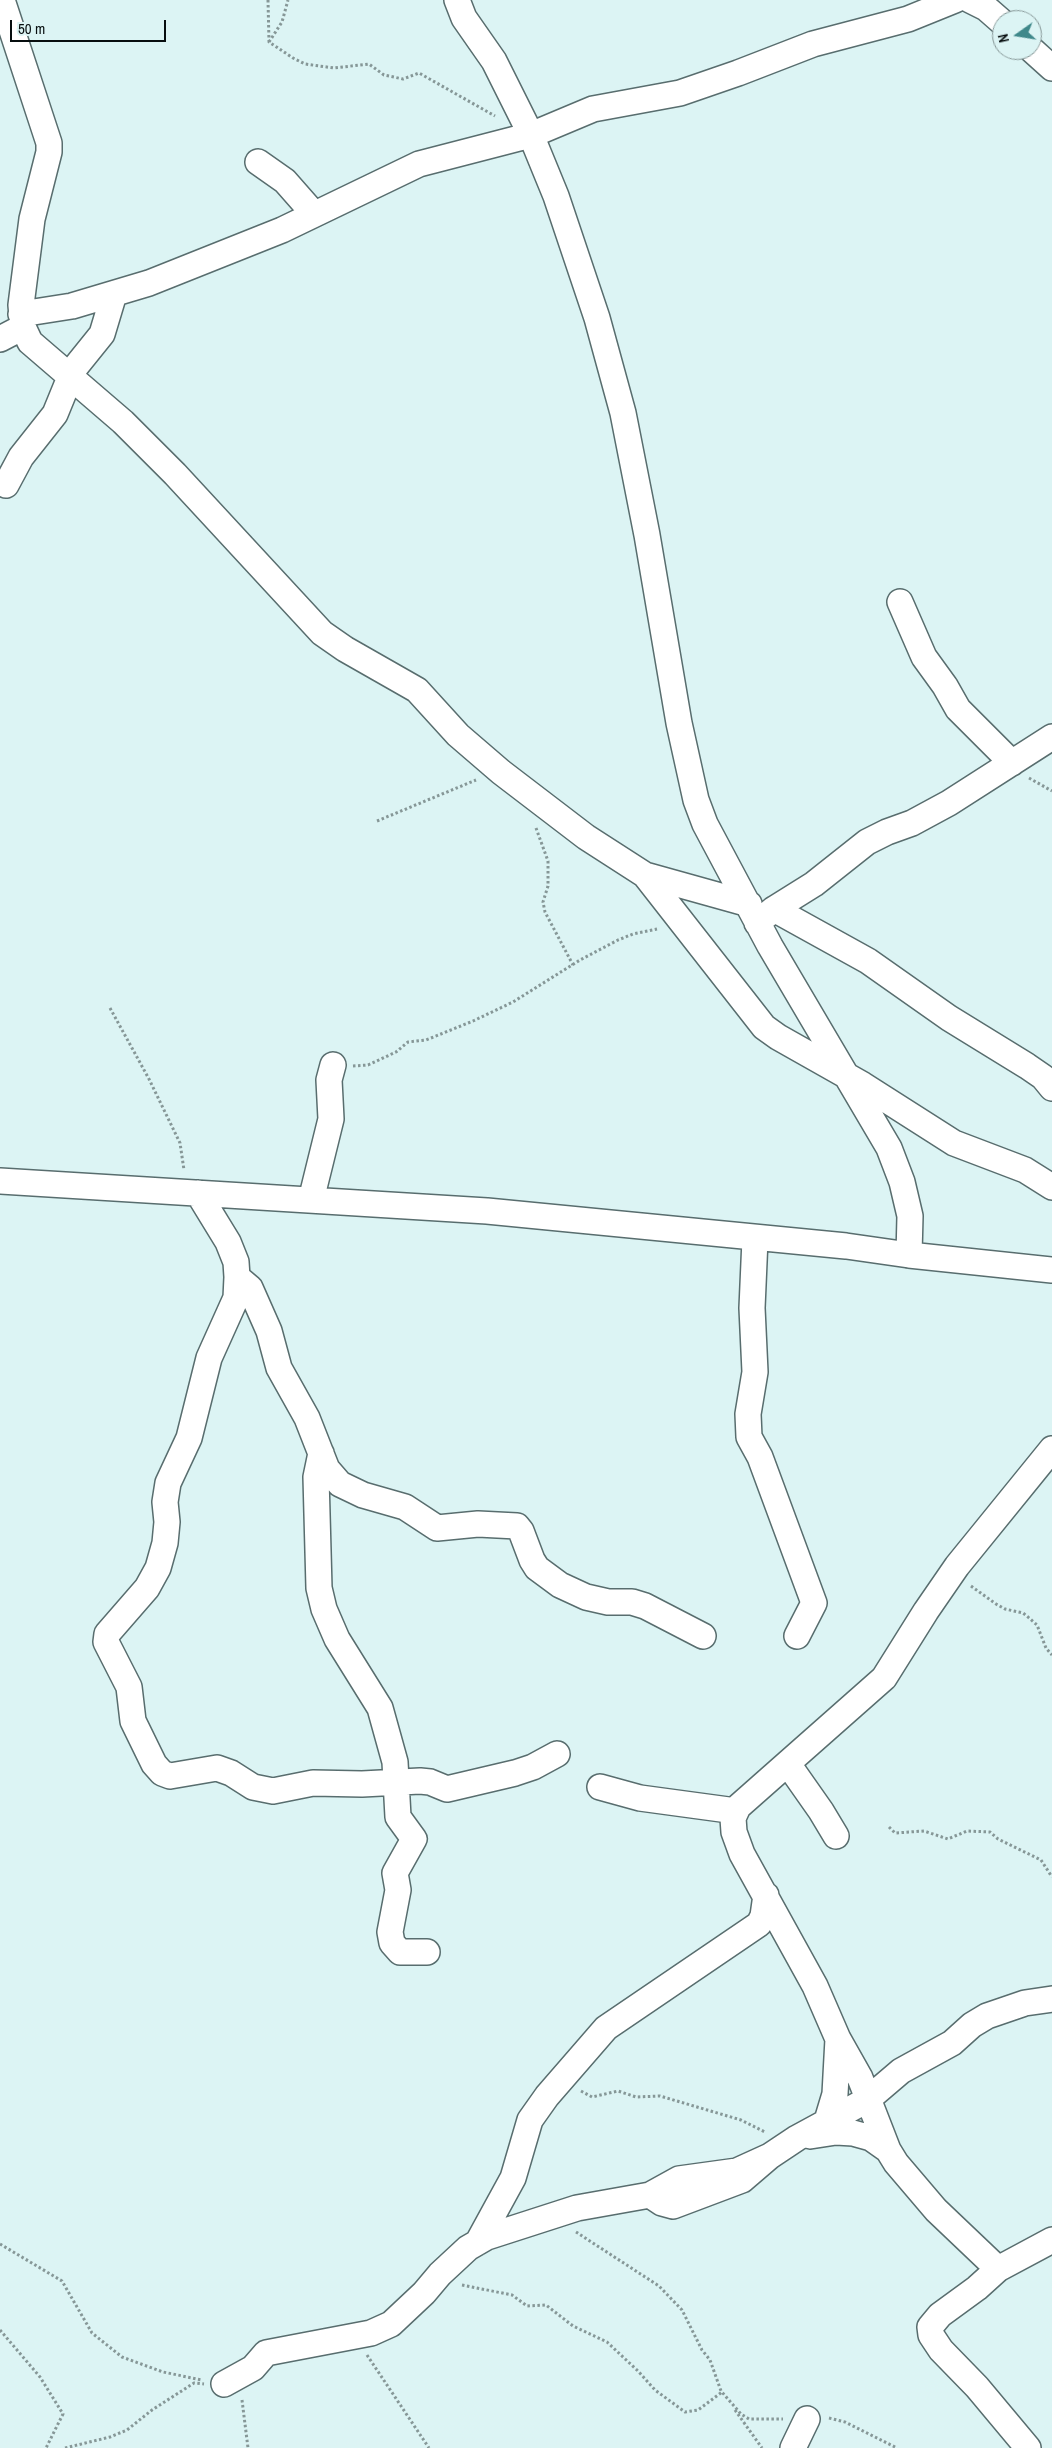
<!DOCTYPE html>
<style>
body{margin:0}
#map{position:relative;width:1052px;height:2448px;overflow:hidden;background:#dcf4f4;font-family:"Archivo Narrow",sans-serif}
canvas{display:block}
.north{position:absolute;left:992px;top:10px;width:50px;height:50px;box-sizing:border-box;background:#dcf4f4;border:1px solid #879898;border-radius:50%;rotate:257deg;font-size:14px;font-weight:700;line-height:20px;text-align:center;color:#070e0f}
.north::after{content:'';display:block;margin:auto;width:18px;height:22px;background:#3f888a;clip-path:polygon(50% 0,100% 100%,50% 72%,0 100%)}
.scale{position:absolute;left:10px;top:20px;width:156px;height:22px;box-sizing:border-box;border:2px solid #070e0f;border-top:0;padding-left:6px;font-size:15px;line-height:18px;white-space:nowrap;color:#070e0f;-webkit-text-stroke:4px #dcf4f4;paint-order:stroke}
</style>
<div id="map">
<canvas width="1052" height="2448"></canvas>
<div class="north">N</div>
<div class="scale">50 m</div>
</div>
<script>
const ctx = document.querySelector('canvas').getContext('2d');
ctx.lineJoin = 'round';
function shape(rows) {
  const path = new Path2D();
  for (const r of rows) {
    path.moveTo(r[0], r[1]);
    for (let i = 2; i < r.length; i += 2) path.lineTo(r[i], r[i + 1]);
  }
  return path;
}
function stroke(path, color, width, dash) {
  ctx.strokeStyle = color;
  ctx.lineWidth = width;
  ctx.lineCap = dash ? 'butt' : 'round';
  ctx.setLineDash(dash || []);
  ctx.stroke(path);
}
const minor = shape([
 [2,0,49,143,49,152,32,219,21,305,23,327,30,342,123,422,175,474,322,633,345,649,417,690,458,735,501,772,586,837,645,875,749,904],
 [457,0,464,18,494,61,531,135,556,196,597,318,623,413,647,535,679,723,696,800,705,824,770,946,889,1148,902,1182,910,1216,909,1255],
 [970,0,986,8,1002,22],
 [1032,50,1052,68],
 [258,162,285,181,314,214],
 [21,314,72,306,149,283,282,230,419,164,531,135,593,109,680,93,738,73,813,44,908,19,955,0],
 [0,339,23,327],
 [6,485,21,457,55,414,73,370,102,334,114,294],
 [900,602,924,657,945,686,958,709,1012,763],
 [645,875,764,1027,778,1037,863,1085,954,1143,1025,1170,1052,1187],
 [774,909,868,961,949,1018,1027,1066,1043,1077,1052,1088],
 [757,923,774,909,814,884,867,842,887,832,912,823,949,803,1052,737],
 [0,1181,487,1211,846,1246,909,1255,1052,1270],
 [198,1193,228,1242,236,1262,237,1277,236,1298,209,1358,189,1438,168,1483,165,1502,167,1522,165,1543,158,1568,147,1588,107,1634,106,1642,129,1687,133,1721,154,1764,162,1773,170,1776,217,1768,231,1773,253,1787,273,1791,313,1783,362,1784,420,1781,430,1782,447,1789,515,1773,533,1767,557,1754],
 [311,1200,331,1119,329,1080,333,1065],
 [755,1239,752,1308,755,1372,748,1414,749,1437,760,1457,814,1603,797,1636],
 [237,1277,250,1288,269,1331,279,1368,307,1418,327,1469,340,1484,363,1495,405,1507,437,1528,478,1524,517,1526,521,1531,532,1560,537,1568,560,1585,586,1597,608,1602,632,1602,645,1606,703,1636],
 [321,1453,316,1477,319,1588,324,1609,337,1639,380,1708,395,1762,398,1817,414,1839,395,1873,398,1890,390,1932,392,1943,400,1952,427,1952],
 [788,1764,821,1811,836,1836],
 [600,1787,640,1798,736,1811],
 [826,2124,835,2094,838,2039],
 [810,2136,836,2132,853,2133,871,2138,888,2150],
 [650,2195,662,2203,673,2206,742,2180,770,2156,797,2138,867,2100,901,2071,952,2043,972,2025,987,2016,1025,2003,1052,1999],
 [478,2242,513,2178,530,2120,547,2096,606,2028,759,1924,763,1916,766,1895],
 [998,2269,936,2210,896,2163,888,2150,860,2078,838,2039,815,1986,742,1854,734,1832,733,1818,738,1807,884,1678,926,1611,957,1566,1052,1449],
 [224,2384,253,2368,266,2353,371,2333,391,2324,424,2293,440,2274,468,2248,487,2237,577,2208,650,2195,679,2179,737,2171,770,2156],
 [793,2448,807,2419],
 [1028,2448,977,2387,941,2350,931,2335,930,2327,940,2315,977,2288,998,2269,1052,2240]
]);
stroke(minor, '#586d6e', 28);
stroke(shape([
 [268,0,269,42,293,58,305,64,334,68,369,64,384,75,403,79,419,73,495,116],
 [269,42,282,22,288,0],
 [1029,778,1052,791],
 [377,821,476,780],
 [536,828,548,861,548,886,543,902,545,912,573,965],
 [110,1008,149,1079,180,1143,184,1170],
 [353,1066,368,1065,396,1052,408,1042,426,1040,473,1021,513,1002,580,960,618,940,633,934,657,929],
 [971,1586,996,1604,1005,1609,1023,1613,1028,1617,1037,1625,1046,1648,1052,1655],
 [889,1827,895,1833,924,1831,948,1839,967,1831,990,1832,998,1839,1041,1860,1052,1877],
 [581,2091,592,2097,618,2091,636,2097,660,2096,741,2120,765,2132],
 [576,2232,659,2286,682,2310,702,2350,710,2360,721,2391,741,2414,749,2419,783,2419],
 [0,2244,62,2281,92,2333,122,2357,163,2372,202,2380],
 [462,2285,512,2295,527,2306,546,2305,573,2326,607,2342,638,2371,655,2390,685,2412,698,2410,722,2392],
 [0,2330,40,2377,63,2414,46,2448],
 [367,2355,429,2448],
 [242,2400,248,2448],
 [735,2410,762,2448],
 [829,2418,845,2422,897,2448],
 [65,2448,110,2437,127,2430,152,2410,194,2383,204,2384]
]), '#869797', 3, [2.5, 2.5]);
stroke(minor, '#fff', 25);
</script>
